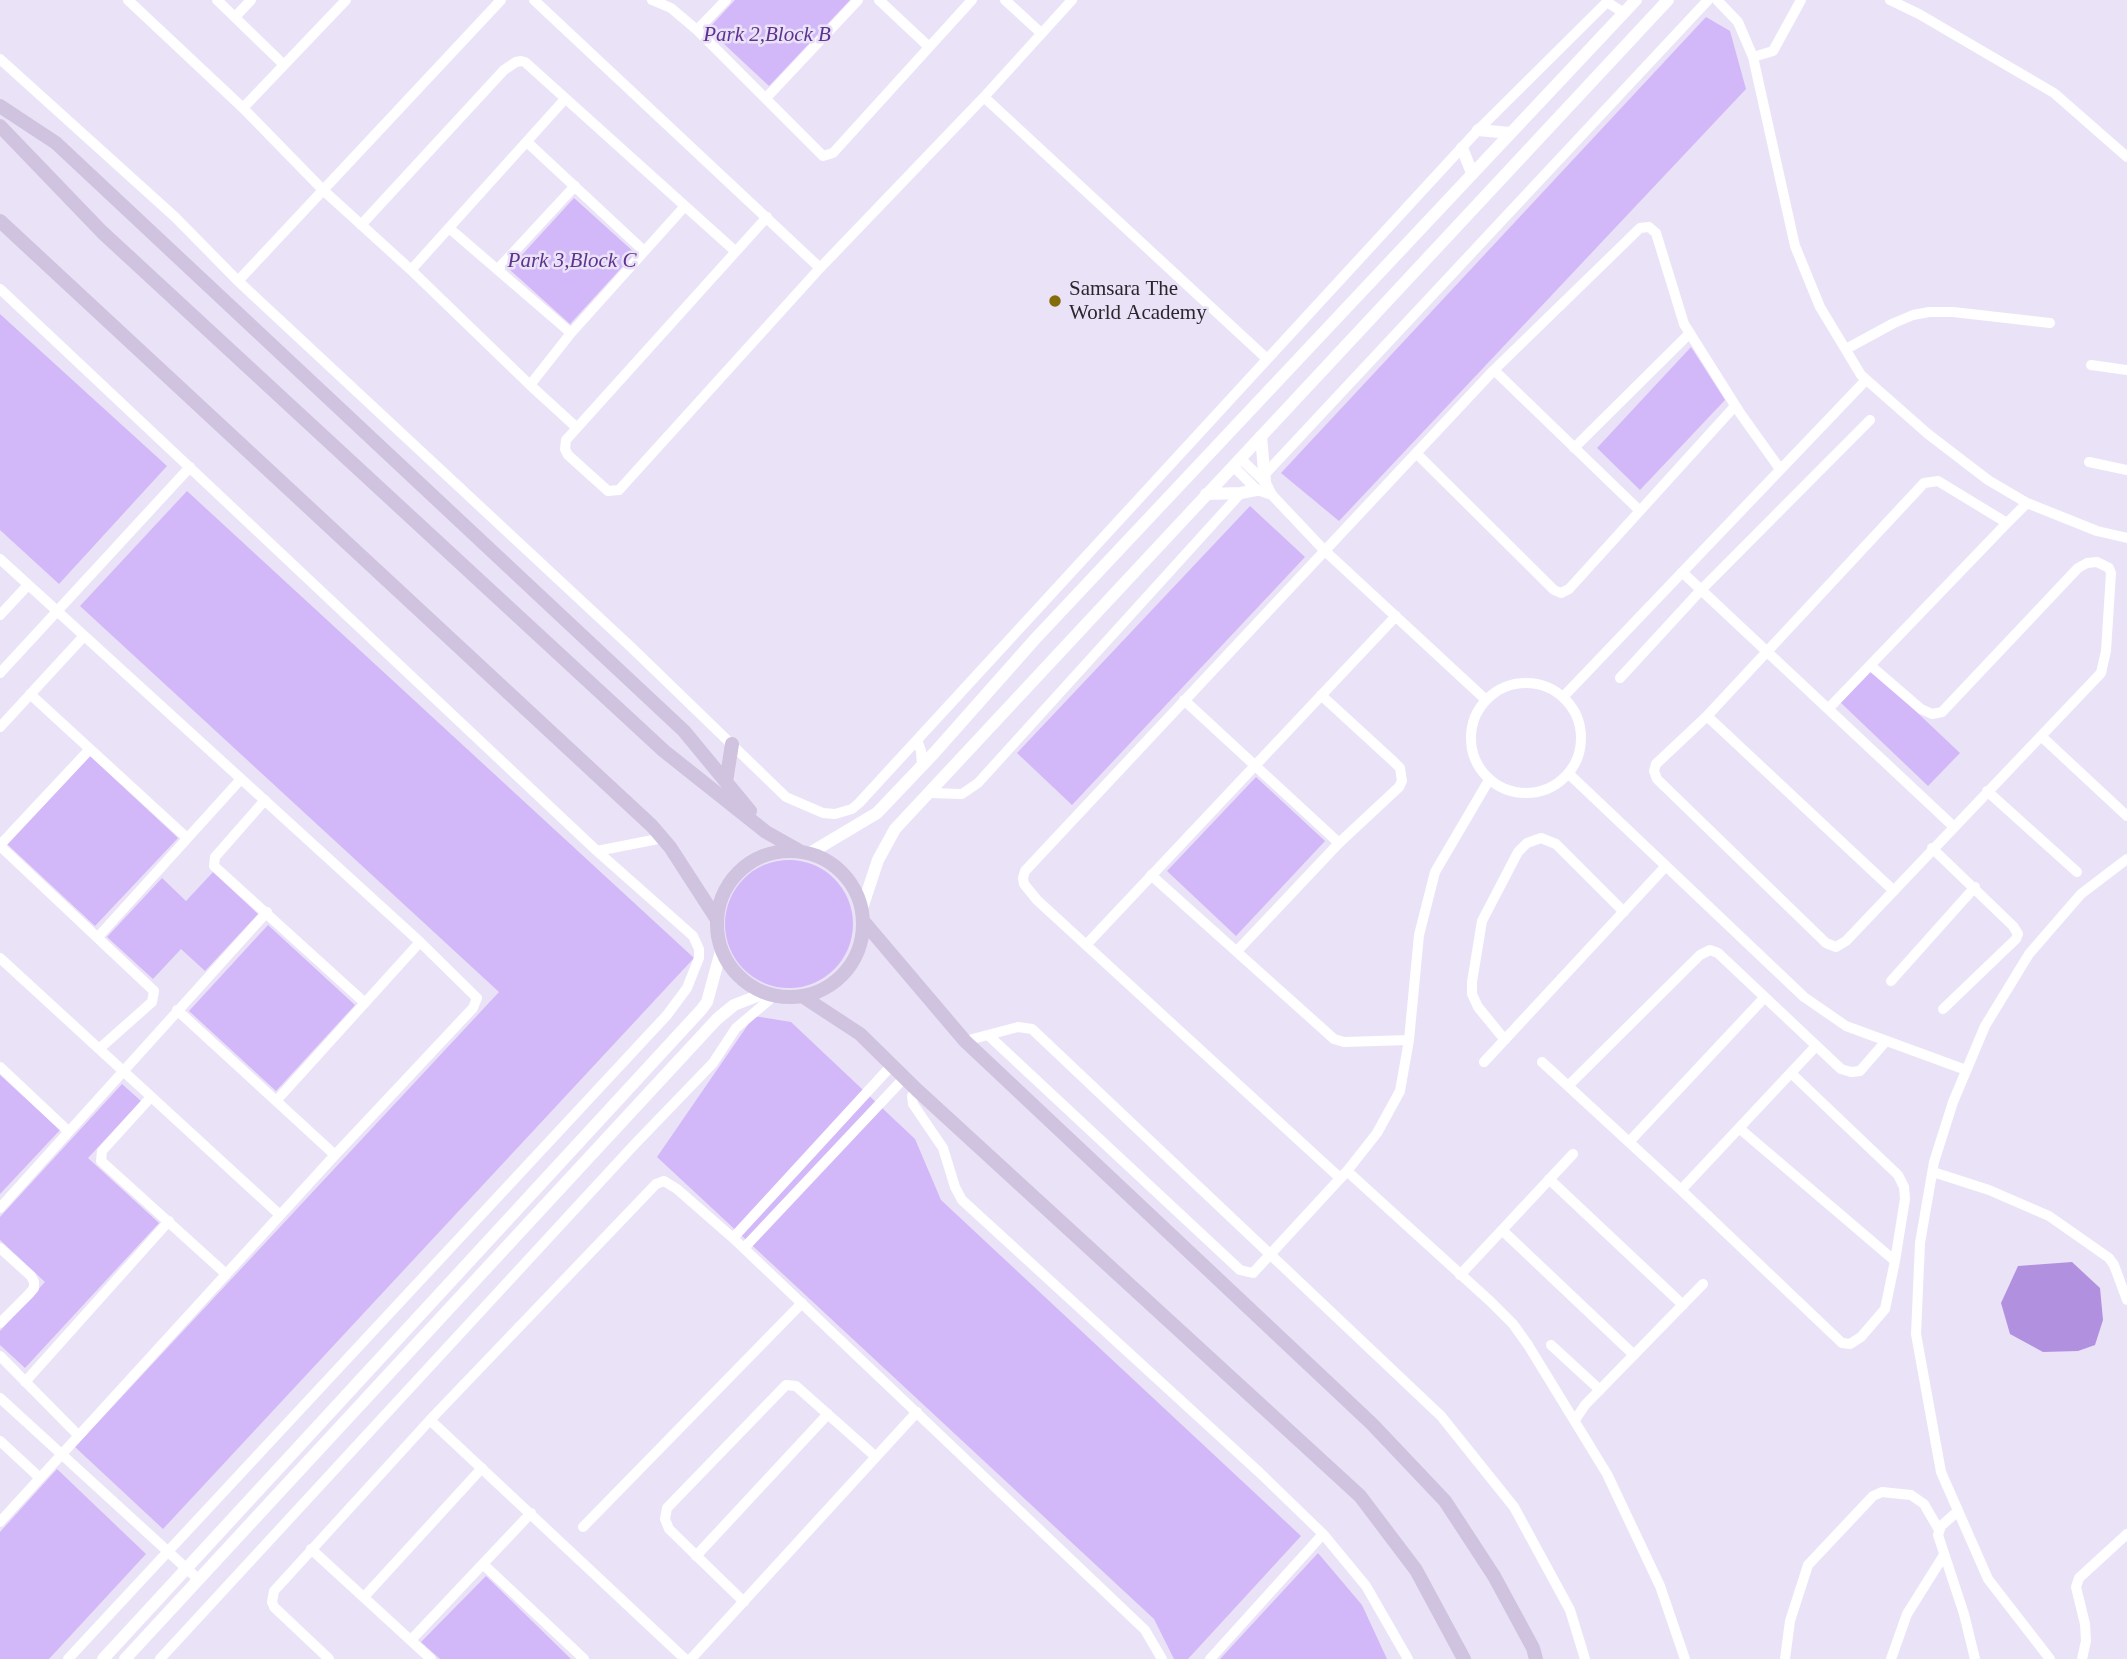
<!DOCTYPE html>
<style>
body{margin:0}
canvas{display:block;background:#eae2f7}
</style>
<canvas width="2127" height="1659"></canvas>
<script>
const ctx = document.querySelector('canvas').getContext('2d');
ctx.lineJoin = 'round';
function paint(path, color) {
  ctx.fillStyle = color;
  ctx.fill(path, 'evenodd');
}
function shape(rows) {
  const path = new Path2D();
  for (const r of rows) {
    if (r.length === 3) {
      path.moveTo(r[0] + r[2], r[1]);
      path.arc(r[0], r[1], r[2], 0, 2 * Math.PI);
      continue;
    }
    path.moveTo(r[0], r[1]);
    for (let i = 2; i < r.length; i += 2) path.lineTo(r[i], r[i + 1]);
  }
  return path;
}
function stroke(path, color, width, dash) {
  ctx.strokeStyle = color;
  ctx.lineWidth = width;
  ctx.lineCap = dash ? 'butt' : 'round';
  ctx.setLineDash(dash || []);
  ctx.stroke(path);
}
function label(font, color, halo, rows, align = 'center') {
  ctx.font = font + ' "Times New Roman",serif';
  ctx.lineWidth = 5;
  ctx.setLineDash([]);
  ctx.textBaseline = 'middle';
  ctx.strokeStyle = halo;
  ctx.fillStyle = color;
  for (const [text, x, y, turn = 0] of rows) {
    ctx.save();
    ctx.translate(x, y);
    ctx.rotate((+turn || 0) * Math.PI / 180);
    ctx.textAlign = isNaN(turn) ? turn : align;
    if (halo) ctx.strokeText(text, 0, 0);
    ctx.fillText(text, 0, 0);
    ctx.restore();
  }
}
paint(shape([
 [735,0,850,0,769,86,708,29],
 [1706,17,1730,31,1746,89,1339,521,1281,473],
 [574,198,635,253,570,324,509,269],
 [0,314,167,466,59,584,0,530],
 [1691,347,1725,400,1640,490,1597,448],
 [187,491,694,958,163,1529,75,1447,499,992,80,606],
 [1250,506,1305,557,1072,805,1017,753],
 [1871,669,1960,753,1928,786,1840,702],
 [90,756,178,838,95,926,7,844],
 [1256,777,1325,841,1236,936,1167,871],
 [789,924,64],
 [213,872,258,914,205,971,181,949,153,979,107,937,162,878,186,901],
 [268,925,355,1005,276,1091,189,1011],
 [754,1016,791,1022,915,1139,941,1200,1301,1536,1188,1659,1174,1659,1154,1619,657,1157],
 [0,1075,60,1130,0,1194],
 [122,1084,141,1101,88,1158,159,1223,25,1368,0,1345,0,1331,45,1282,0,1240,0,1217],
 [57,1469,146,1554,49,1659,0,1659,0,1532],
 [1318,1553,1362,1605,1387,1659,1220,1659],
 [486,1576,571,1659,440,1659,421,1642]
]), '#d2b8f9');
paint(shape([
 [2072,1262,2100,1288,2103,1320,2095,1345,2078,1351,2043,1352,2010,1334,2001,1303,2018,1266]
]), '#b290e0');
stroke(shape([
 [128,0,243,108,323,190,411,270,530,385,576,427],
 [217,0,283,64],
 [534,0,820,268],
 [652,0,671,8,697,30,823,156,833,153,972,0],
 [879,0,928,46],
 [1005,0,1041,33],
 [1717,0,1738,22,1753,57,1795,246,1820,307,1861,375,1928,434,1988,480,2027,503,2097,531,2127,538],
 [1890,0,1919,14,2054,93,2127,157],
 [235,17,251,0],
 [697,30,726,0],
 [1753,57,1773,51,1801,0],
 [0,59,175,217,238,281,632,648,786,797,823,813,835,814,852,809,859,803,1478,130,1607,2,1624,13],
 [984,97,1266,358],
 [766,98,858,0],
 [243,108,346,0],
 [527,142,644,251],
 [767,217,566,440,565,449,568,455,608,491,619,490,820,268,984,97,1072,0],
 [361,225,504,70,516,62,521,61,525,62,735,251],
 [449,228,571,333],
 [498,269,575,186],
 [411,270,565,99],
 [238,281,501,0],
 [0,289,597,851,693,936,699,949,699,958,687,988,667,1015,68,1659],
 [1846,349,1894,323,1913,315,1929,312,1953,312,2050,323],
 [2091,365,2127,370],
 [1494,370,1639,510],
 [530,385,571,333,685,206],
 [1574,448,1690,333],
 [1416,453,1554,590,1561,593,1569,589,1735,406],
 [2089,462,2127,470],
 [1233,466,1257,490,1272,495,1266,483,1240,458],
 [1265,474,1708,0],
 [1272,495,1324,550,1485,699],
 [2007,523,2027,503],
 [0,559,420,942,477,998,473,1008,335,1155,0,1522],
 [1682,572,1953,826],
 [0,615,28,585],
 [0,673,190,467],
 [1620,678,1701,590,1870,420],
 [1526,738,55],
 [30,694,187,838],
 [1564,696,1866,380],
 [1184,700,1339,843],
 [1828,709,2007,523,1938,481,1924,483,1707,716,1656,764,1654,771,1657,779,1826,943,1836,947,1846,941,2101,673,2106,651,2111,573,2109,568,2097,562,2087,563,2078,568,1942,712,1932,714,1921,709,1871,666],
 [1707,716,1894,891],
 [0,727,84,636],
 [2041,736,2127,816],
 [917,740,921,751,922,766],
 [1569,774,1804,997,1846,1026,1966,1070],
 [1987,791,2077,872],
 [929,793,962,794,978,783,1241,493],
 [265,800,215,857,214,866,365,1003],
 [0,845,90,749],
 [0,846,154,991,152,1002,99,1049],
 [1932,848,2013,926,2018,934,2016,939,1943,1009],
 [597,851,663,838],
 [1151,875,1334,1039,1344,1042,1409,1040],
 [98,937,241,779],
 [1086,945,1396,616],
 [1237,951,1339,843,1399,787,1402,781,1400,768,1393,761,1321,695],
 [0,958,280,1215],
 [1891,981,1975,887],
 [177,1010,335,1155],
 [988,1035,1240,1270,1253,1273,1347,1171,1377,1133,1400,1091,1409,1040,1419,935,1435,872,1489,780],
 [1505,1040,1478,1007,1472,994,1472,982,1482,921,1518,852,1527,843,1541,838,1556,844,1624,912],
 [965,1041,1018,1027,1032,1029,1441,1416,1514,1507,1570,1610,1585,1659],
 [1484,1062,1665,867],
 [1542,1062,1681,1190,1842,1343,1850,1344,1861,1337,1885,1309,1895,1261,1905,1199,1904,1187,1898,1175,1791,1073],
 [0,1067,68,1131],
 [1568,1086,1700,955,1710,950,1718,953,1841,1069,1851,1072,1860,1071,1886,1041],
 [917,1090,912,1096,913,1104,943,1148,955,1187,962,1200,1260,1473,1323,1534,1366,1586,1408,1659],
 [151,1097,102,1151,101,1161,226,1274],
 [276,1101,420,942],
 [1739,1128,1895,1261],
 [1629,1142,1764,998],
 [1347,1171,1491,1302,1513,1324,1528,1345,1607,1474,1660,1586,1685,1659],
 [1933,1172,1989,1190,2049,1216,2109,1258,2114,1265,2127,1300],
 [1340,1178,1037,900,1024,884,1023,878,1025,871,1494,370,1640,228,1649,227,1656,233,1684,324,1740,413,1780,469],
 [1549,1179,1683,1305],
 [1681,1190,1816,1046],
 [0,1208,267,912],
 [1502,1230,1634,1355],
 [733,1238,892,1065],
 [0,1248,31,1276,34,1282,34,1288,29,1294,0,1323],
 [744,1248,905,1077],
 [1460,1275,1573,1154],
 [1551,1345,1600,1390],
 [0,1356,78,1435],
 [25,1382,169,1221],
 [0,1398,198,1579],
 [430,1420,685,1659],
 [1575,1420,1585,1405,1703,1284],
 [0,1441,40,1478],
 [1958,1511,1941,1526,1938,1535,1964,1614,1975,1659],
 [583,1527,802,1303],
 [311,1549,431,1659],
 [696,1556,828,1414],
 [484,1565,584,1659],
 [364,1597,482,1468],
 [744,1602,669,1529,665,1519,667,1508,786,1385,796,1386,876,1457],
 [411,1640,531,1513],
 [160,1659,634,1145,713,1063,736,1028,775,995],
 [329,1659,274,1607,272,1602,274,1591,430,1420,656,1184,664,1181,677,1189,733,1238,1145,1630,1162,1659],
 [691,1659,917,1412],
 [1210,1659,1323,1534],
 [1785,1659,1790,1621,1808,1565,1873,1496,1882,1492,1911,1495,1924,1504,1939,1530],
 [1891,1659,1907,1614,1944,1555],
 [2050,1659,1988,1579,1941,1472,1916,1334,1920,1243,1934,1162,1953,1102,1985,1026,2029,954,2081,894,2127,859],
 [2082,1659,2086,1641,2085,1624,2076,1587,2079,1578,2127,1534]
]), '#fff', 10);
stroke(shape([
 [1478,130,1510,133],
 [1462,148,1472,173],
 [1261,436,1265,482],
 [1206,494,1241,493,1256,490],
 [810,853,877,813,935,752,1036,638,1636,0],
 [862,908,878,860,895,829,1668,0],
 [103,1659,701,1010,707,1002,721,951],
 [125,1659,717,1019,734,1005,765,993]
]), '#fff', 12);
stroke(shape([
 [0,106,56,143,684,731,750,811],
 [0,126,102,232,664,751,766,832,798,850],
 [0,221,652,826,670,847,716,918],
 [726,782,732,744],
 [790,924,73],
 [864,922,965,1041,1372,1424,1445,1501,1494,1576,1533,1648,1536,1659],
 [802,996,860,1034,917,1090,1360,1496,1416,1570,1464,1659]
]), '#d0c3df', 14);
for (const [x, y, r, color] of [
 [1055,301,7,"#846c08"]
]) {
  const dot = new Path2D();
  dot.arc(x, y, r, 0, 2 * Math.PI);
  ctx.fillStyle = color;
  ctx.fill(dot);
  stroke(dot, '#eae2f7', 2.5);
}
label('italic 21px', '#5f328f', '#eae2f7', [
 ["Park 2,Block B",767,35],
 ["Park 3,Block C",572,261]
]);
label('21px', '#29262d', '#eae2f7', [
 ["Samsara The",1069,289],
 ["World Academy",1069,313]
], 'left');
</script>
